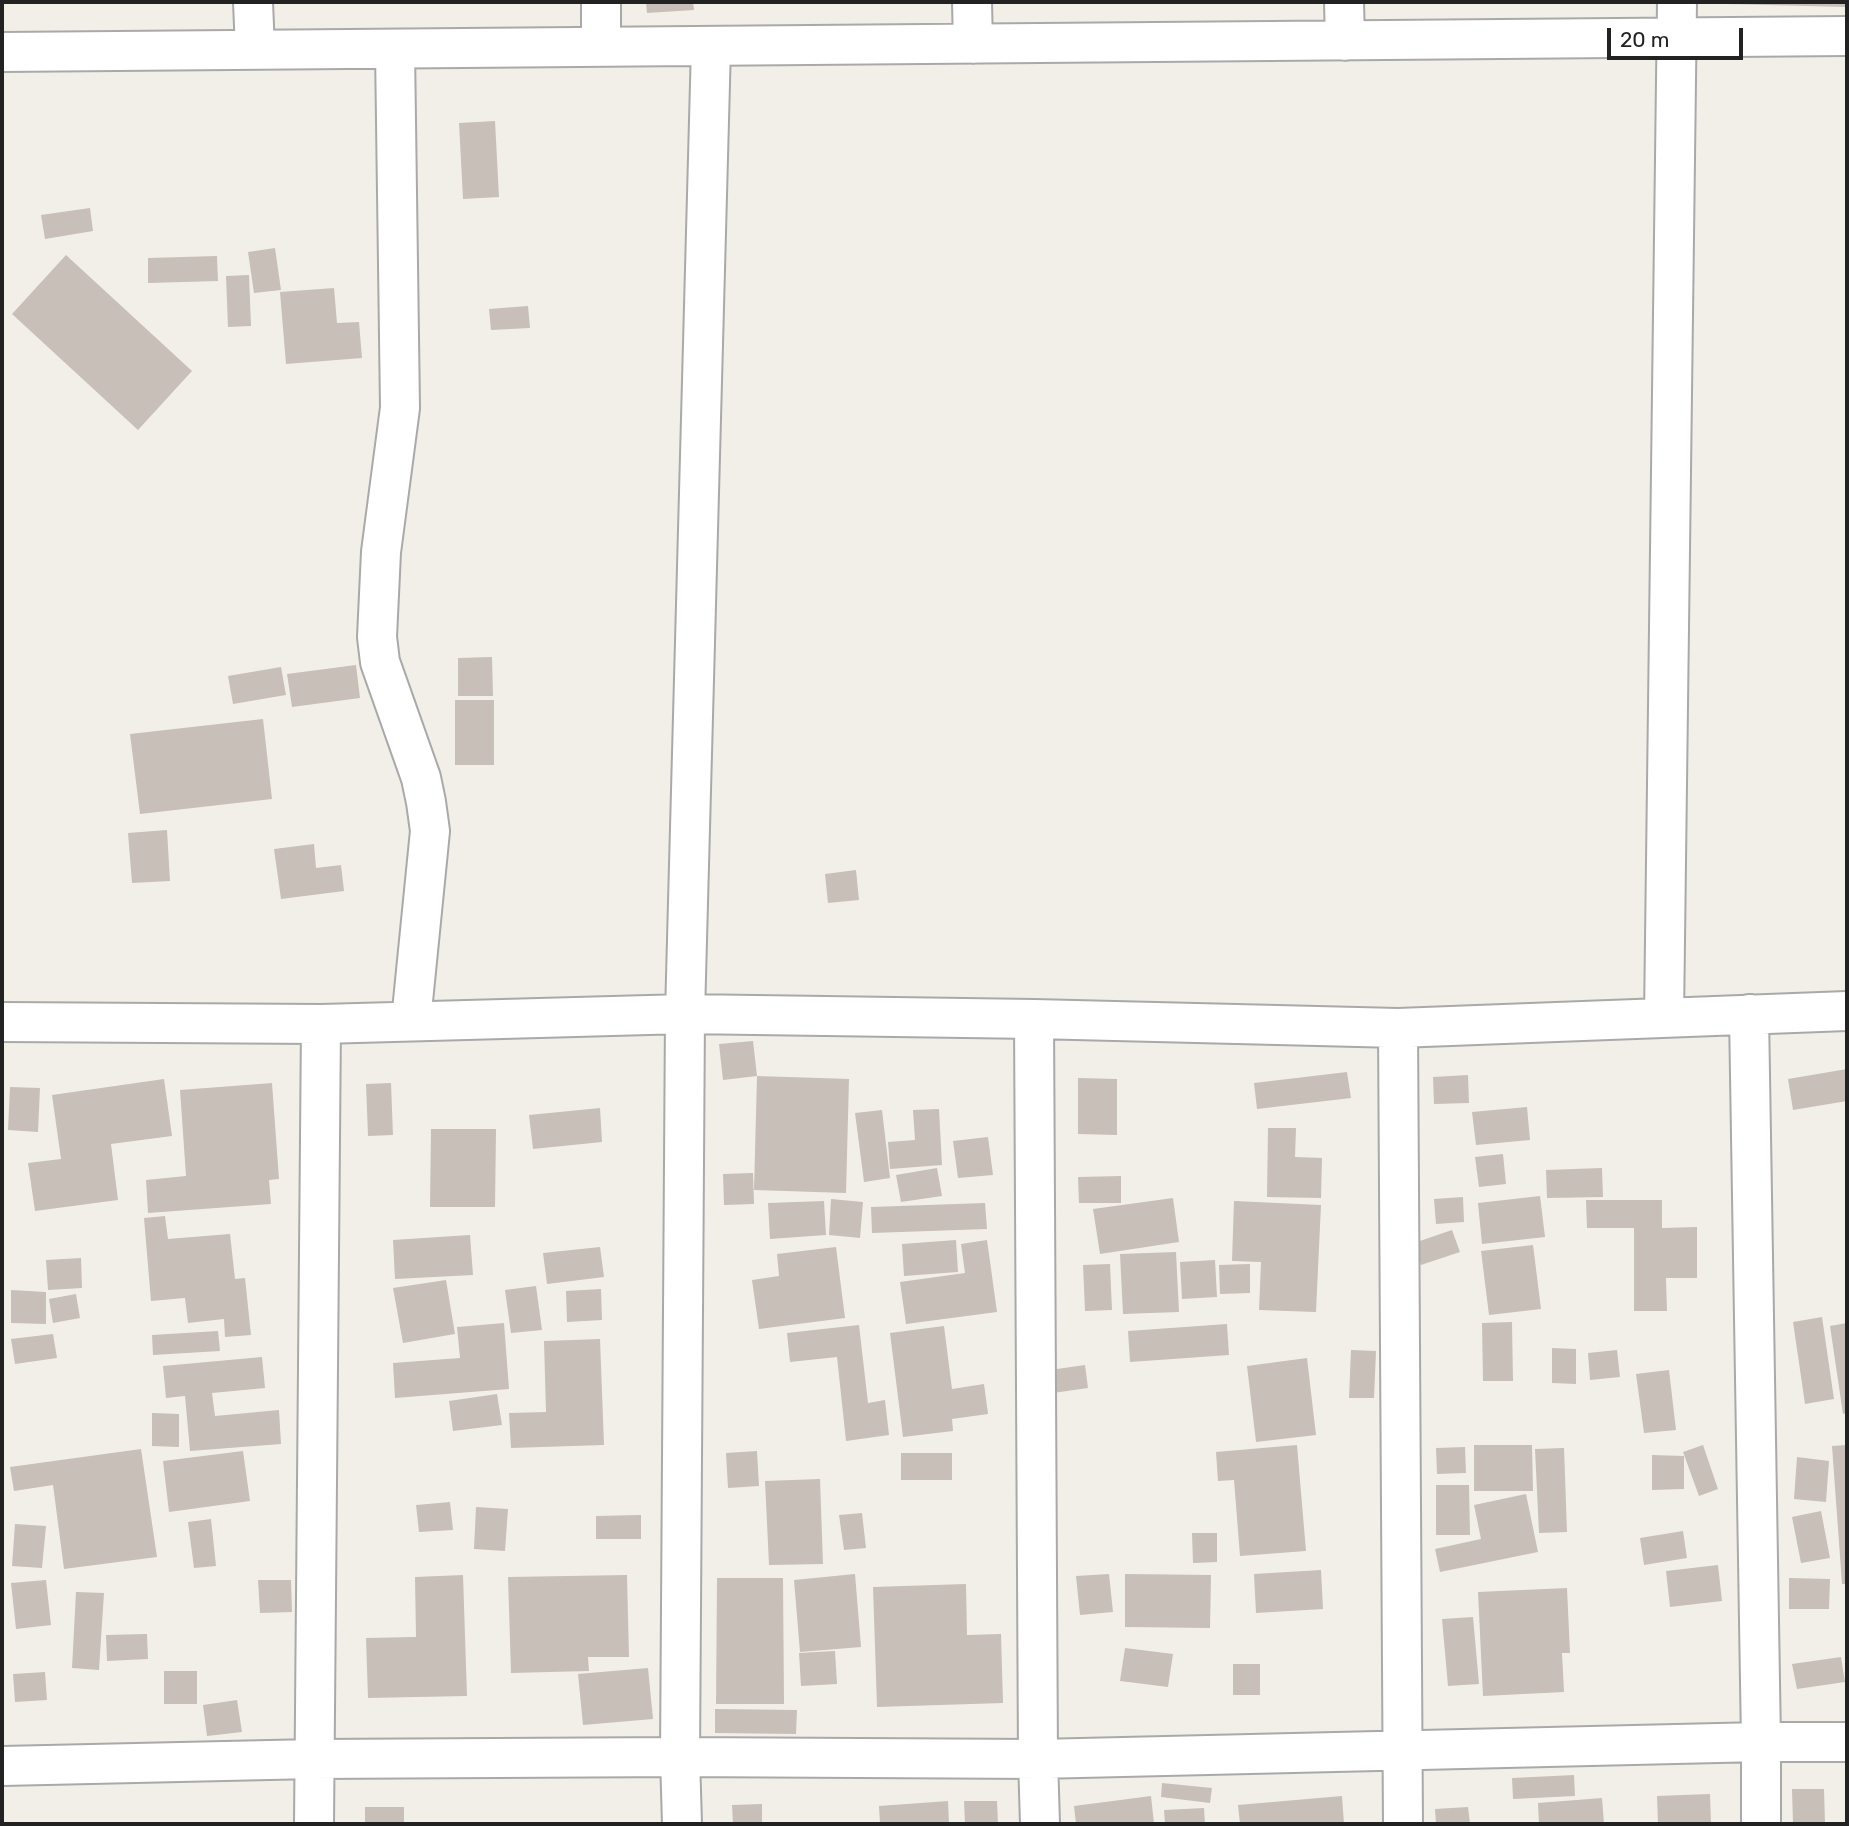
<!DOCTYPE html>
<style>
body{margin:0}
#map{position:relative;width:1849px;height:1826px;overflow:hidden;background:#f2efe9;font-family:Rubik,sans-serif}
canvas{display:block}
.frame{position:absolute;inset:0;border:4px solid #222;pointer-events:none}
.scale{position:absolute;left:1607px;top:28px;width:136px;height:32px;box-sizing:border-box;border:4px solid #222;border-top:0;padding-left:9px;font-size:21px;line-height:24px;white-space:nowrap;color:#222;-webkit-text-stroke:5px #fff;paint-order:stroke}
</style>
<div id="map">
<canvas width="1849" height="1826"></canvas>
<div class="frame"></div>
<div class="scale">20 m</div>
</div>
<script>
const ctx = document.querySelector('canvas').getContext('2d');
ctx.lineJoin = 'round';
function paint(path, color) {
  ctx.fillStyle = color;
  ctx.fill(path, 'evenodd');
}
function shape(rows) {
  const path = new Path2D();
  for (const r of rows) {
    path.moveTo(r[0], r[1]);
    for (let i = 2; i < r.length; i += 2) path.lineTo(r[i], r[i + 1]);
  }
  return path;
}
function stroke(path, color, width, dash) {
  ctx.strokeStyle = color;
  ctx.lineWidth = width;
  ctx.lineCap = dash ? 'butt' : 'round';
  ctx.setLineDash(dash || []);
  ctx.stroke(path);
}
paint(shape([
 [646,2,693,2,694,10,647,13],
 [1727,2,1847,2,1847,7,1727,4],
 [495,121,499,197,463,199,459,123],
 [90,208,93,231,45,239,41,215],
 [275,248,281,290,254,293,248,252],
 [66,255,192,371,138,430,12,314],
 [217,256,218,281,148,283,148,258],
 [249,275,251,326,228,327,226,276],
 [334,288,337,323,359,322,362,358,286,364,280,292],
 [528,306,530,328,491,330,489,309],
 [492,657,493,696,458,696,458,658],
 [356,665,360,698,292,707,287,674],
 [281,667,286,695,233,704,228,676],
 [455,700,494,700,494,765,455,765],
 [263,719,272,799,140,814,130,734],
 [167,830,170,881,132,883,128,833],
 [314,844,316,868,341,865,344,891,281,899,274,849],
 [856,870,859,900,828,903,825,874],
 [753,1041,757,1076,723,1080,719,1044],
 [1847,1069,1847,1101,1793,1110,1788,1079],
 [1347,1072,1351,1098,1257,1109,1254,1083],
 [1468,1075,1469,1103,1434,1104,1433,1077],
 [757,1076,849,1079,846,1193,754,1190],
 [1078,1078,1117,1079,1117,1135,1078,1134],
 [164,1079,172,1136,111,1144,118,1200,35,1211,28,1163,61,1159,52,1095],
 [272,1083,279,1179,269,1180,271,1204,148,1213,146,1180,186,1176,180,1090],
 [391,1083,393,1135,368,1136,366,1084],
 [10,1087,40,1088,38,1132,8,1130],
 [1527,1107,1530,1140,1476,1145,1472,1112],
 [600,1108,602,1142,533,1149,529,1115],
 [939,1109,942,1165,890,1169,888,1142,915,1140,913,1110],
 [882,1110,890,1178,864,1182,855,1113],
 [1268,1128,1296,1128,1295,1157,1322,1158,1321,1198,1267,1197],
 [431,1129,496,1129,495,1207,430,1207],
 [988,1137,993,1175,958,1178,953,1141],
 [1503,1154,1506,1184,1479,1187,1475,1157],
 [937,1168,942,1196,901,1202,896,1175],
 [1602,1168,1603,1197,1547,1198,1546,1170],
 [753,1173,754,1204,724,1205,723,1174],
 [1121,1176,1121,1203,1079,1203,1078,1177],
 [1540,1196,1545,1237,1482,1244,1478,1203],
 [1463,1197,1464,1222,1436,1224,1434,1199],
 [1173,1198,1179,1242,1100,1254,1093,1209],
 [831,1199,863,1202,860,1238,829,1235],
 [1586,1200,1662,1200,1662,1228,1697,1227,1697,1278,1666,1278,1667,1311,1634,1311,1634,1228,1587,1228],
 [824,1201,826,1235,770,1239,768,1203],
 [1234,1201,1321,1205,1316,1312,1259,1310,1261,1262,1232,1261],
 [985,1203,987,1229,872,1233,871,1207],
 [165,1216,168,1239,230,1234,235,1279,245,1278,251,1335,225,1337,224,1319,188,1323,185,1298,151,1301,144,1218],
 [1452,1230,1460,1252,1421,1265,1414,1243],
 [470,1235,473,1275,395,1279,393,1240],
 [956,1240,958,1272,904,1276,902,1244],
 [987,1240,997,1312,906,1324,900,1282,965,1273,961,1244],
 [1533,1245,1541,1309,1489,1315,1481,1251],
 [600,1247,604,1277,547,1284,543,1253],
 [836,1247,845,1318,759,1329,752,1280,779,1276,777,1254],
 [1176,1252,1179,1312,1123,1314,1120,1254],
 [81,1258,82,1288,48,1290,46,1260],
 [1215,1260,1217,1297,1182,1299,1180,1262],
 [1110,1264,1112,1310,1085,1311,1083,1265],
 [1250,1264,1250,1293,1220,1294,1219,1265],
 [446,1280,455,1334,403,1343,393,1288],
 [536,1286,542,1330,511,1333,505,1290],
 [601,1289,602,1320,567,1322,566,1291],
 [11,1290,46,1292,46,1324,11,1323],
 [76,1294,80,1318,53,1323,49,1299],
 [1822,1317,1834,1399,1805,1404,1793,1322],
 [1512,1322,1513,1381,1483,1381,1482,1323],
 [504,1323,509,1389,395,1398,393,1363,460,1358,457,1327],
 [1847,1323,1847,1413,1843,1414,1830,1326],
 [1227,1324,1229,1355,1130,1362,1128,1331],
 [859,1325,868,1403,885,1400,889,1435,846,1441,837,1357,790,1362,787,1333],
 [944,1326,952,1389,984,1384,988,1414,952,1419,953,1431,903,1437,890,1333],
 [218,1331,220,1351,153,1355,152,1335],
 [53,1334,57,1358,15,1364,11,1339],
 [600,1339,604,1445,511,1448,509,1413,546,1412,544,1341],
 [1552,1348,1576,1349,1576,1384,1552,1383],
 [1351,1350,1376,1351,1374,1398,1349,1398],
 [1617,1350,1620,1377,1590,1380,1588,1353],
 [262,1357,265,1388,212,1393,215,1416,279,1410,281,1444,190,1451,185,1396,166,1398,163,1366],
 [1307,1358,1316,1435,1256,1442,1247,1366],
 [1085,1365,1088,1388,1053,1393,1050,1370],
 [1669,1370,1676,1430,1644,1433,1636,1374],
 [497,1394,502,1425,453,1431,449,1401],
 [152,1413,179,1414,179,1447,152,1446],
 [1297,1445,1306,1551,1240,1556,1234,1480,1218,1481,1216,1452],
 [1474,1445,1532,1445,1533,1491,1474,1491],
 [1703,1445,1718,1489,1699,1496,1683,1452],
 [1847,1445,1847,1584,1842,1584,1832,1446],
 [1465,1447,1466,1473,1437,1474,1436,1448],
 [1564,1448,1567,1532,1539,1533,1535,1449],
 [141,1449,157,1557,64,1569,53,1485,14,1491,10,1467],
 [243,1451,250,1501,169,1512,163,1461],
 [757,1451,759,1486,728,1488,726,1453],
 [901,1453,952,1453,952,1480,901,1480],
 [1652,1455,1684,1456,1684,1489,1652,1490],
 [1797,1457,1829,1461,1826,1502,1794,1499],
 [820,1479,823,1564,769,1565,765,1481],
 [1436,1485,1469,1485,1470,1535,1436,1535],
 [1526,1494,1538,1552,1440,1572,1435,1549,1481,1539,1474,1505],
 [450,1502,453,1530,419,1532,416,1505],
 [476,1507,508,1509,505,1551,474,1549],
 [1821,1511,1830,1558,1801,1563,1792,1517],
 [862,1513,866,1548,844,1550,839,1515],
 [641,1515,641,1539,596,1539,596,1516],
 [211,1519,216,1566,194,1568,188,1522],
 [15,1524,46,1526,42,1568,12,1566],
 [1683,1531,1687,1558,1644,1565,1640,1538],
 [1192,1533,1217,1533,1217,1562,1193,1563],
 [1718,1565,1722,1601,1670,1607,1666,1571],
 [1321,1570,1323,1609,1256,1613,1254,1574],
 [855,1574,861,1647,800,1652,794,1580],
 [1109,1574,1113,1612,1080,1615,1076,1576],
 [1125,1574,1211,1575,1210,1628,1125,1627],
 [463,1575,467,1696,368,1698,366,1638,416,1637,415,1577],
 [627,1575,629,1657,588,1657,589,1671,511,1673,508,1577],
 [717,1578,783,1578,784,1704,716,1704],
 [1789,1578,1830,1579,1829,1609,1789,1609],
 [46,1580,51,1625,16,1629,11,1583],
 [258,1580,291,1580,292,1612,260,1613],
 [966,1584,967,1635,1001,1634,1003,1703,877,1707,873,1587],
 [1567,1588,1570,1653,1562,1653,1564,1692,1483,1696,1478,1592],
 [76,1592,104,1593,99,1670,72,1668],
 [1473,1617,1479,1684,1448,1686,1442,1619],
 [147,1634,148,1659,107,1661,106,1635],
 [1125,1648,1173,1654,1168,1687,1120,1681],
 [835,1651,837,1684,801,1686,799,1653],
 [1841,1657,1845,1682,1797,1689,1792,1664],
 [1233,1664,1260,1664,1260,1695,1233,1695],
 [648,1668,653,1719,583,1725,578,1674],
 [164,1671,197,1671,197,1704,164,1704],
 [45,1672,47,1700,15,1702,13,1674],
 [237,1700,242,1732,207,1736,203,1705],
 [715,1709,797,1710,796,1734,715,1733],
 [1574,1775,1575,1796,1513,1799,1512,1778],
 [1162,1783,1212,1788,1210,1803,1161,1797],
 [1792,1789,1824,1789,1825,1824,1793,1824],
 [1710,1794,1711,1824,1658,1824,1657,1796],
 [1151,1796,1154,1824,1076,1824,1074,1806],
 [1342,1796,1344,1824,1240,1824,1238,1805],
 [1602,1798,1604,1824,1539,1824,1538,1803],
 [948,1801,949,1824,880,1824,879,1806],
 [964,1801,997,1801,998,1824,965,1824],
 [762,1804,762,1824,733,1824,732,1805],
 [365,1807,404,1807,404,1824,365,1824],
 [1468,1807,1470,1824,1436,1824,1435,1809],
 [1204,1808,1205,1824,1165,1824,1164,1810]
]), '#c7bfb8');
const street = shape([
 [253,2,255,50],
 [972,2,973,44],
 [1344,2,1345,41],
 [601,47,601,2],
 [395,49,400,408,381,552,377,637,380,662,421,778,426,802,430,831,411,1021],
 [2,52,1847,36],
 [1749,1014,1761,1742,1761,1824],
 [1664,1018,1677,2],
 [1034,1019,1038,1759,1040,1824],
 [2,1022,321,1024,685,1014,1034,1019,1398,1028,1847,1011],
 [1398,1028,1403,1824],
 [2,1766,314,1759,680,1757,1038,1759,1761,1742,1847,1742],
 [314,1824,321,1024],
 [682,1824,680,1757,685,1014,711,46]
]);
stroke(street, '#a9a9a9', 42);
stroke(street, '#fff', 38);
</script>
